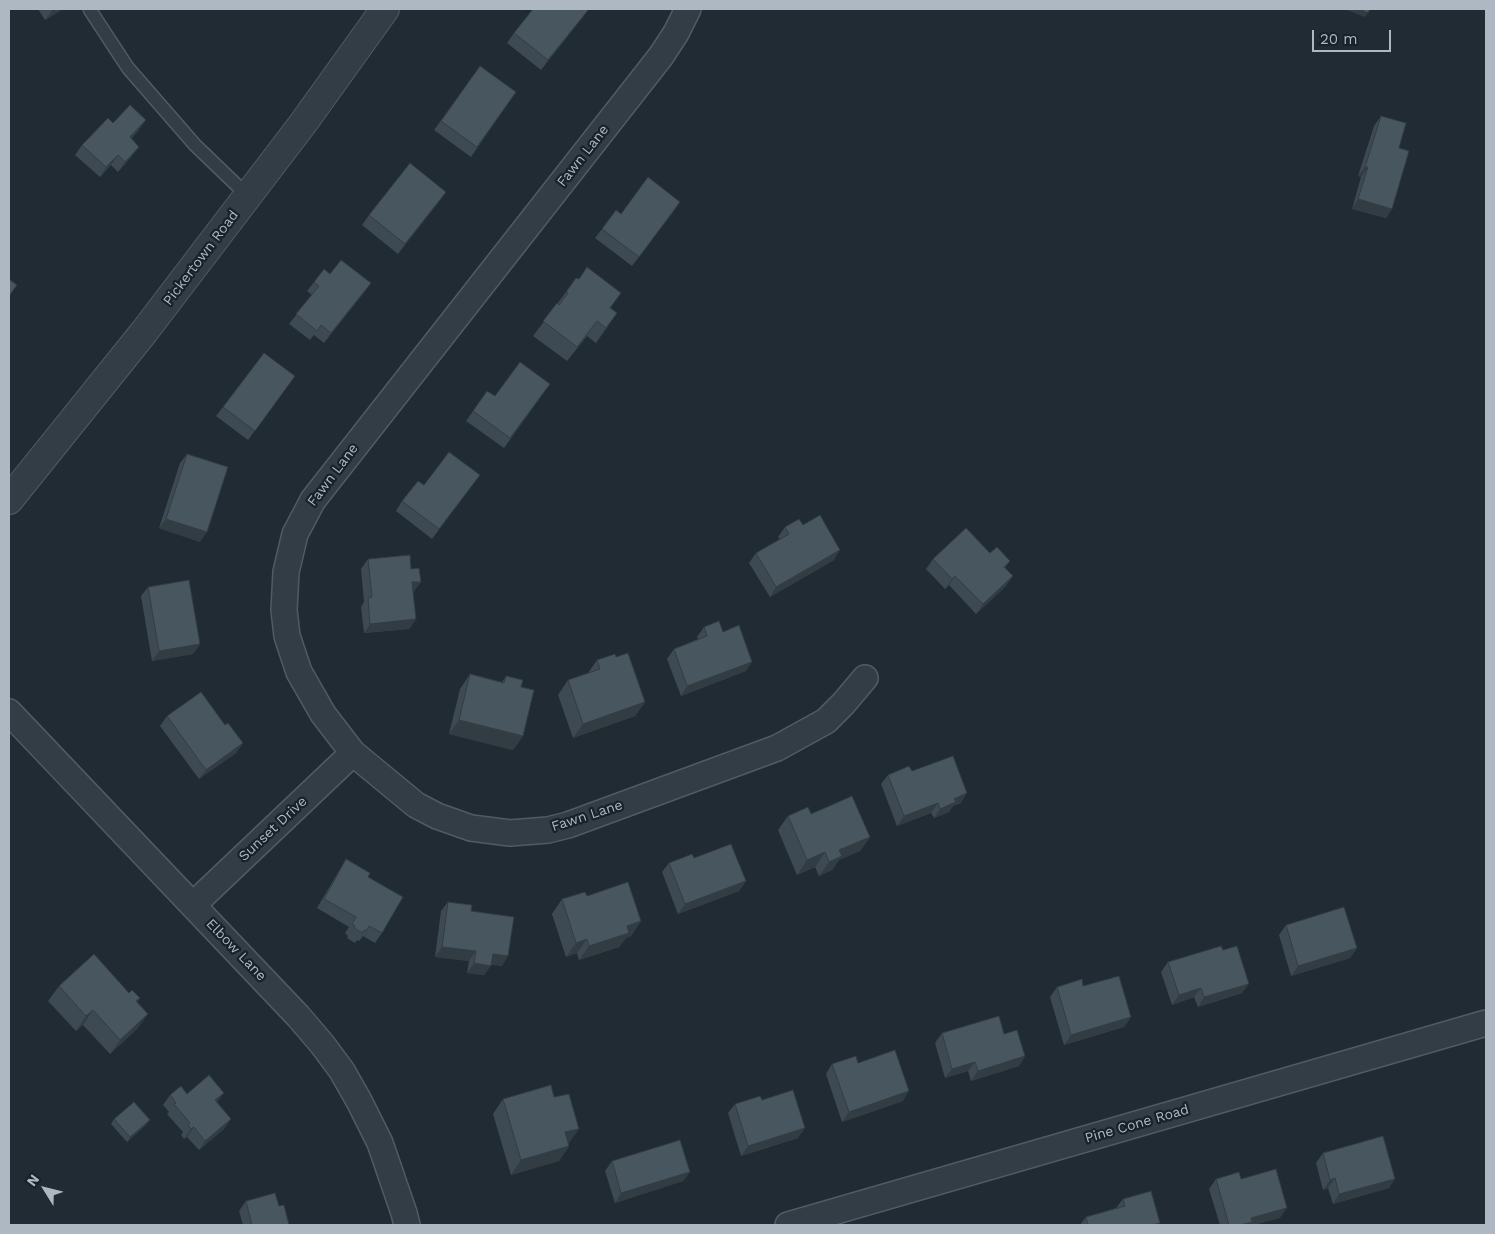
<!DOCTYPE html>
<style>
body{margin:0}
#map{position:relative;width:1495px;height:1234px;overflow:hidden;background:#202b34;font-family:"Work Sans",sans-serif}
canvas{display:block}
.frame{position:absolute;inset:0;border:10px solid #adb8c2;pointer-events:none}
.north{position:absolute;left:20px;top:1164px;width:50px;height:50px;-webkit-text-stroke:4px #192229;paint-order:stroke;rotate:306deg;font-size:14px;font-weight:700;line-height:20px;text-align:center;color:#adb8c2}
.north::after{content:'';display:block;margin:auto;width:18px;height:22px;background:#adb8c2;clip-path:polygon(50% 0,100% 100%,50% 72%,0 100%)}
.scale{position:absolute;left:1312px;top:30px;width:79px;height:22px;box-sizing:border-box;border:2px solid #adb8c2;border-top:0;padding-left:6px;font-size:15px;line-height:18px;white-space:nowrap;color:#adb8c2;-webkit-text-stroke:4px #192229;paint-order:stroke}
</style>
<div id="map">
<canvas width="1495" height="1234"></canvas>
<div class="frame"></div>
<div class="north">N</div>
<div class="scale">20 m</div>
</div>
<script>
const ctx = document.querySelector('canvas').getContext('2d');
ctx.lineJoin = 'round';
function shape(rows) {
  const path = new Path2D();
  for (const r of rows) {
    path.moveTo(r[0], r[1]);
    for (let i = 2; i < r.length; i += 2) path.lineTo(r[i], r[i + 1]);
  }
  return path;
}
function stroke(path, color, width, dash) {
  ctx.strokeStyle = color;
  ctx.lineWidth = width;
  ctx.lineCap = dash ? 'butt' : 'round';
  ctx.setLineDash(dash || []);
  ctx.stroke(path);
}
function paint(path, color) {
  ctx.fillStyle = color;
  ctx.fill(path, 'evenodd');
}
function label(font, color, halo, rows, align = 'center') {
  ctx.font = font + ' "Work Sans",sans-serif';
  ctx.lineWidth = 4.5;
  ctx.setLineDash([]);
  ctx.textBaseline = 'middle';
  ctx.strokeStyle = halo;
  ctx.fillStyle = color;
  for (const [text, x, y, turn = 0] of rows) {
    ctx.save();
    ctx.translate(x, y);
    ctx.rotate((+turn || 0) * Math.PI / 180);
    ctx.textAlign = isNaN(turn) ? turn : align;
    if (halo) ctx.strokeText(text, 0, 0);
    ctx.fillText(text, 0, 0);
    ctx.restore();
  }
}
const service = shape([
 [90,10,128,68,195,145,248,196]
]);
const minor = shape([
 [688,9,676,33,661,56,313,500,295,534,286,572,284,610,287,636,299,672,323,714,353,753,416,805,437,816,471,828,510,833,548,830,568,825,777,748,826,721,843,704,865,678],
 [9,712,298,1016,322,1044,342,1071,359,1101,380,1143,404,1213,407,1225],
 [193,905,353,753],
 [788,1225,1486,1023]
]);
const tertiary = shape([
 [9,500,144,332,304,122,385,9]
]);
stroke(service, '#515b63', 15);
stroke(minor, '#515b63', 28);
stroke(tertiary, '#515b63', 30);
stroke(service, '#333d45', 12);
stroke(minor, '#333d45', 25);
stroke(tertiary, '#333d45', 28);
paint(shape([
 [38,9,63,9,45,20],
 [589,9,582,18,541,70,507,43,514,33],
 [480,66,516,92,471,157,434,130],
 [1381,116,1399,148,1392,209,1386,218,1352,209,1361,177,1358,176,1374,126],
 [113,123,139,130,131,139,132,156,118,172,111,165,100,177,75,155,82,145],
 [446,192,398,254,362,225,369,215],
 [674,211,632,266,595,238,602,229],
 [330,274,371,283,324,343,314,335,310,340,289,324,312,295,307,291,314,282],
 [566,292,611,308,617,313,596,343,587,336,567,361,533,336],
 [295,376,248,440,216,416,223,407],
 [550,384,504,448,466,421,487,391,495,396],
 [187,454,200,542,159,528,180,463],
 [480,475,432,539,396,511,402,501,424,485],
 [803,525,834,560,770,597,749,563,756,553,780,539,778,537,785,527],
 [990,553,1010,561,1005,568,1006,586,976,614,949,585,945,589,926,569,933,559],
 [368,559,411,569,421,582,414,591,413,592,416,619,409,629,364,633,361,607,364,602,361,569],
 [148,587,200,644,193,654,152,661,141,596],
 [704,627,723,632,746,671,681,696,667,659,674,649,698,639,697,637],
 [616,657,645,702,635,716,573,738,558,695,568,680,588,673,597,660],
 [470,674,502,682,506,676,521,687,523,736,513,750,449,734,460,689],
 [167,716,225,725,243,743,236,753,199,779,160,726],
 [912,771,961,803,953,806,949,812,934,818,931,813,897,826,881,784,888,775],
 [811,814,870,837,860,851,839,860,832,870,819,876,815,867,797,875,778,830,788,816],
 [694,858,746,881,739,891,678,914,662,872,669,863],
 [346,859,368,877,382,933,375,943,363,936,359,941,357,940,355,943,347,938,348,936,345,933,349,927,317,908,340,869],
 [587,896,641,921,631,936,626,938,619,947,579,960,577,953,566,957,552,914,562,899],
 [448,902,502,966,491,964,484,975,467,973,469,961,435,957,441,911],
 [1286,925,1357,948,1350,958,1291,976,1279,935],
 [1223,950,1242,993,1198,1007,1194,997,1172,1005,1161,972,1168,962],
 [59,986,129,993,140,998,137,1002,138,1028,110,1054,83,1025,76,1031,48,1001],
 [1083,986,1131,1017,1124,1027,1064,1045,1050,997,1057,987],
 [942,1033,1004,1034,1025,1056,1019,1066,971,1081,968,1071,945,1078,935,1043],
 [858,1063,903,1101,842,1122,826,1074,832,1064],
 [187,1094,217,1102,231,1119,224,1129,199,1150,187,1137,184,1139,181,1135,183,1132,167,1114,169,1112,163,1105,170,1095],
 [554,1097,569,1143,569,1146,559,1161,511,1175,493,1114,503,1099],
 [762,1100,798,1138,741,1156,728,1113,735,1104],
 [114,1119,146,1125,127,1142,111,1124],
 [1323,1153,1389,1188,1333,1204,1328,1188,1323,1190,1316,1163],
 [612,1161,690,1172,683,1181,615,1203,605,1171],
 [1216,1179,1241,1179,1280,1218,1253,1225,1220,1225,1209,1189],
 [1123,1199,1158,1225,1080,1225,1086,1217,1116,1208],
 [246,1201,279,1206,289,1225,243,1225,239,1211]
]), '#3e4a53');
paint(shape([
 [54,9,63,9,45,20,52,10],
 [589,9,582,18,541,70,548,60],
 [1344,9,1359,9,1368,13,1365,17],
 [146,120,139,130,123,147,130,137],
 [139,147,132,156,118,172,125,162],
 [118,155,111,165,100,177,106,167],
 [1365,167,1368,167,1361,177,1358,176],
 [446,192,439,202,398,254,405,244],
 [1358,199,1392,209,1386,218,1352,209],
 [371,283,364,293,324,343,331,333],
 [617,313,607,328,596,343,606,328],
 [166,519,207,532,200,542,159,528],
 [840,550,834,560,770,597,776,587],
 [955,576,949,585,945,589,952,579],
 [1013,576,1006,586,976,614,983,604],
 [412,582,421,582,414,591,405,592],
 [416,619,409,629,364,633,370,624],
 [200,644,193,654,152,661,159,651],
 [752,662,746,671,681,696,687,686],
 [645,702,635,716,573,738,583,724],
 [459,720,523,736,513,750,449,734],
 [243,743,236,753,199,779,206,770],
 [967,793,961,803,953,806,949,812,934,818,940,809,954,799],
 [938,803,931,813,897,826,904,816],
 [870,837,860,851,839,860,832,870,819,876,829,862,839,850],
 [825,852,815,867,797,875,807,860],
 [746,881,739,891,678,914,685,904],
 [641,921,631,936,626,938,619,947,579,960,589,946,627,926],
 [587,939,577,953,566,957,576,943],
 [442,947,476,951,469,961,435,957],
 [1357,948,1350,958,1291,976,1298,966],
 [493,954,508,956,502,966,486,964],
 [474,963,491,966,484,975,467,973],
 [1249,984,1242,993,1198,1007,1204,997],
 [1201,988,1194,997,1172,1005,1179,995],
 [93,1010,83,1025,76,1031,86,1016],
 [148,1014,138,1028,110,1054,120,1040],
 [1131,1017,1124,1027,1064,1045,1071,1035],
 [1025,1056,1019,1066,971,1081,978,1071],
 [975,1062,968,1071,945,1078,952,1069],
 [909,1091,903,1101,842,1122,849,1112],
 [224,1093,217,1102,215,1100],
 [231,1119,224,1129,199,1150,205,1141],
 [150,1120,146,1125,127,1142,130,1137],
 [194,1127,187,1137,184,1139,191,1129],
 [805,1128,798,1138,741,1156,748,1146],
 [579,1129,569,1143,555,1147,565,1132],
 [569,1146,559,1161,511,1175,521,1160],
 [690,1172,683,1181,615,1203,621,1193],
 [1335,1178,1328,1188,1323,1190,1330,1180],
 [1395,1179,1389,1188,1333,1204,1339,1194],
 [1287,1208,1280,1218,1253,1225,1240,1225,1251,1218]
]), '#323c43');
const building = shape([
 [533,9,589,9,548,60,514,33,533,9],
 [1359,9,1370,9,1368,13,1359,9],
 [480,66,516,92,477,147,441,121,480,66],
 [130,105,146,120,130,137,139,147,125,162,118,155,106,167,82,145,108,118,113,123,130,105],
 [1381,116,1406,123,1399,148,1409,151,1392,209,1358,199,1368,167,1365,167,1381,116],
 [410,163,446,192,405,244,369,215,410,163],
 [648,177,680,202,639,257,602,229,616,210,621,214,648,177],
 [341,260,371,283,331,333,321,325,317,331,296,314,319,286,314,282,324,269,330,274,341,260],
 [587,267,621,293,610,308,617,313,606,328,597,321,577,347,543,321,557,303,559,305,568,293,566,292,576,278,579,279,587,267],
 [9,279,17,285,9,296,9,279],
 [264,353,295,376,255,431,223,407,264,353],
 [520,362,550,384,510,438,473,411,487,391,495,396,520,362],
 [449,452,480,475,439,529,402,501,418,481,424,485,449,452],
 [187,454,228,467,207,532,166,519,187,454],
 [820,515,840,550,776,587,756,553,789,534,785,527,799,519,803,525,820,515],
 [966,528,990,553,997,547,1010,561,1004,567,1013,576,983,604,955,576,952,579,933,559,966,528],
 [410,555,411,569,419,568,421,582,412,582,416,619,370,624,368,598,372,597,368,559,410,555],
 [189,580,200,644,159,651,148,587,189,580],
 [719,621,723,632,739,625,752,662,687,686,674,649,707,636,704,627,719,621],
 [628,653,645,702,583,724,568,680,600,669,597,660,615,654,616,657,628,653],
 [470,674,504,683,506,676,523,680,521,687,534,690,523,736,459,720,470,674],
 [201,692,225,725,228,723,243,743,206,770,167,716,201,692],
 [953,756,967,793,954,799,956,802,940,809,938,803,904,816,888,775,909,766,912,771,953,756],
 [852,796,870,837,839,850,842,856,829,862,825,852,807,860,788,816,808,807,811,814,852,796],
 [731,844,746,881,685,904,669,863,692,854,694,858,731,844],
 [346,859,370,873,368,877,403,897,382,933,369,926,366,931,364,930,362,933,354,928,355,926,352,924,356,917,324,899,346,859],
 [628,882,641,921,627,926,629,933,589,946,587,939,576,943,562,899,585,892,587,896,628,882],
 [448,902,472,905,471,911,514,917,508,956,493,954,491,966,474,963,476,951,442,947,448,902],
 [1344,907,1357,948,1298,966,1286,925,1344,907],
 [1221,946,1223,950,1237,946,1249,984,1204,997,1201,988,1179,995,1168,962,1221,946],
 [94,954,129,993,132,990,140,998,136,1001,148,1014,120,1040,93,1010,86,1016,59,986,94,954],
 [1119,976,1131,1017,1071,1035,1057,987,1082,979,1083,986,1119,976],
 [999,1016,1004,1034,1017,1030,1025,1056,978,1071,975,1062,952,1069,942,1033,999,1016],
 [895,1050,909,1091,849,1112,832,1064,856,1056,858,1063,895,1050],
 [209,1075,224,1093,215,1100,231,1119,205,1141,194,1127,191,1129,188,1125,190,1123,174,1104,176,1103,170,1095,181,1086,187,1094,209,1075],
 [551,1085,554,1097,569,1094,579,1129,565,1132,569,1146,521,1160,503,1099,551,1085],
 [793,1090,805,1128,748,1146,735,1104,760,1096,762,1100,793,1090],
 [134,1102,150,1120,130,1137,114,1119,134,1102],
 [1383,1136,1395,1179,1339,1194,1335,1178,1330,1180,1323,1153,1383,1136],
 [680,1140,690,1172,621,1193,612,1161,680,1140],
 [1276,1169,1287,1208,1251,1218,1252,1222,1240,1225,1229,1225,1216,1179,1239,1172,1241,1179,1276,1169],
 [1151,1191,1160,1223,1152,1225,1088,1225,1086,1217,1125,1206,1123,1199,1151,1191],
 [275,1193,279,1206,284,1205,289,1225,250,1225,252,1225,246,1201,275,1193]
]);
paint(building, '#485660');
stroke(building, '#323c43', 1);
label('14px', '#adb8c2', '#192229', [
 ["Fawn Lane",583,156,-52],
 ["Pickertown Road",201,258,-53],
 ["Fawn Lane",333,475,-53],
 ["Fawn Lane",587,816,-18],
 ["Sunset Drive",273,829,-43],
 ["Elbow Lane",236,950,46],
 ["Pine Cone Road",1137,1124,-16]
]);
</script>
